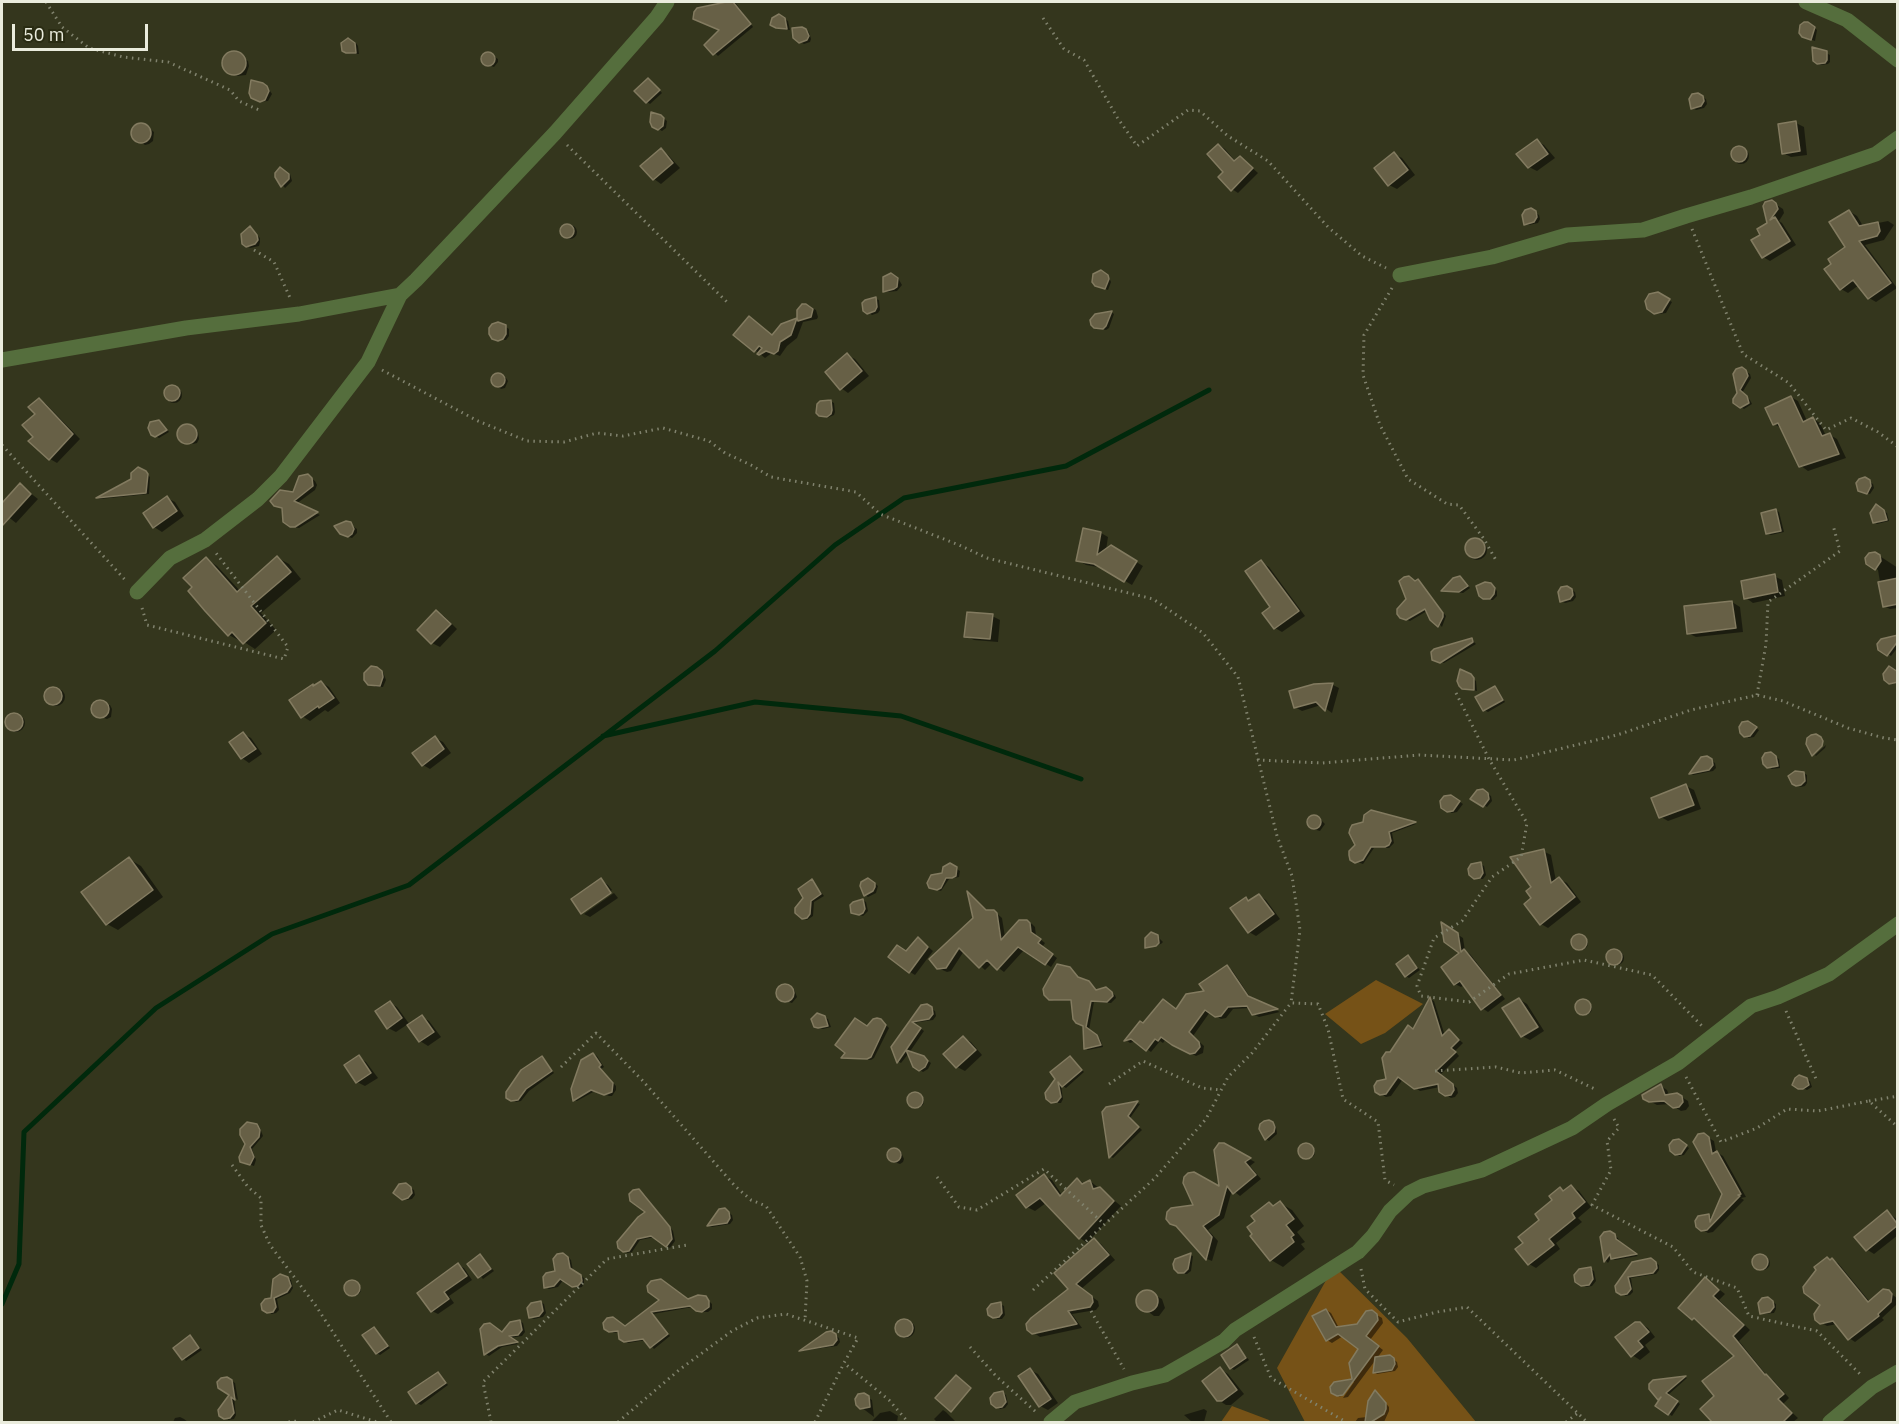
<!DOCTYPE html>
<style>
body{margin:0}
#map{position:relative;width:1899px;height:1424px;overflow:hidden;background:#34361d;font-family:"IBM Plex Sans",sans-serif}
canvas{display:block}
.frame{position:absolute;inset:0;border:3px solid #eaecdd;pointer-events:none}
.scale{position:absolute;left:12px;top:24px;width:136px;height:27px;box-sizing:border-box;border:3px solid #eaecdd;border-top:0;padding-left:8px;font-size:18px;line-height:21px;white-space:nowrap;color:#eaecdd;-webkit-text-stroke:4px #2a2c13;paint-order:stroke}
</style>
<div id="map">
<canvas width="1899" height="1424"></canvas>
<div class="frame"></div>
<div class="scale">50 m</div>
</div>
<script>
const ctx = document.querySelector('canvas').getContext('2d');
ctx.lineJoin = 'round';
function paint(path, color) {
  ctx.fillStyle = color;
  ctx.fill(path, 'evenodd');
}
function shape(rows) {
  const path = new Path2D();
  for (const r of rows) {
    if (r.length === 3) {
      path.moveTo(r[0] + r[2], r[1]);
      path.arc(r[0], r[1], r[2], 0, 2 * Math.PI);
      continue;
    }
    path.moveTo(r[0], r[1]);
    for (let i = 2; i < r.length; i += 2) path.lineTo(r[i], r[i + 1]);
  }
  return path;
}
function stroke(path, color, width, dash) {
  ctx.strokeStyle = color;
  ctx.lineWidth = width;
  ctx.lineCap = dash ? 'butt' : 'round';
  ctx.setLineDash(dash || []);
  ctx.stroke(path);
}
paint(shape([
 [1376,980,1423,1004,1385,1033,1361,1044,1325,1014],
 [1334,1266,1407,1338,1476,1422,1305,1422,1277,1368],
 [1232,1406,1269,1420,1271,1422,1221,1422]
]), '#765217');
paint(shape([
 [720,2,735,2,753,27,718,56,706,45,722,30],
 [779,15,788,21,790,30,781,29,772,24],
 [1812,26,1817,30,1815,41,1807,38],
 [805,30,809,32,811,39,810,42,804,44,800,42],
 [345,41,356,43,358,46,359,54,351,54,344,50],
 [234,53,239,54,248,61,249,66,246,75,237,76,227,71,224,66,224,60,228,55],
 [488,53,498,59,498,62,494,67,483,63,482,56],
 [1826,53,1830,55,1830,62,1828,64,1821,65,1818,63],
 [652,82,662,93,650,104,647,102],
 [267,86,272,94,268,101,259,102,252,97],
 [1697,94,1706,99,1707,104,1704,108,1696,110,1693,108],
 [661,116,667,121,666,128,662,131,653,126],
 [1796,123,1804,127,1807,155,1791,157,1783,153],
 [138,126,147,126,154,132,153,141,149,144,145,145,134,137,134,128],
 [1537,141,1544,145,1555,158,1537,171,1529,167,1519,154],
 [1219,145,1225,149,1236,162,1240,157,1258,173,1238,193,1232,189,1225,172],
 [1741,156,8],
 [661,150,668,155,680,168,661,184,654,179],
 [1394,154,1402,158,1415,175,1397,189,1389,185],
 [281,169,290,174,292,181,285,188,276,177],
 [1772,202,1783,209,1784,213,1779,221,1782,223,1796,245,1770,261,1763,257],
 [1531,210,1539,215,1540,219,1538,223,1529,225,1525,224],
 [1849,211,1857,216,1863,226,1888,221,1894,225,1884,240,1865,245,1897,288,1876,302,1869,298,1859,285,1848,293,1841,289],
 [570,232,7],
 [250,228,260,238,260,242,259,246,250,248,243,243],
 [1104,273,1108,275,1111,282,1108,290,1100,287],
 [895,276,898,278,902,285,897,291,888,292,885,291],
 [1657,294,1672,302,1666,313,1659,314,1648,308],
 [875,299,879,300,880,310,878,313,872,315,868,312],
 [806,305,816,310,818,317,817,319,803,322,797,338,787,346,780,356,772,353,765,358,735,334,773,336,782,325,799,319],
 [1111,312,1114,314,1109,328,1106,330,1095,327,1096,315],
 [506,327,509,329,509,336,506,340,497,340],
 [847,355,855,359,869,376,848,393,841,388],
 [1741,369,1750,374,1751,378,1742,393,1750,400,1752,404,1744,409,1741,407,1738,393],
 [498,374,506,378,508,381,505,388,501,389,492,381,492,378],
 [174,395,8],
 [1791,397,1798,401,1807,421,1813,419,1820,423,1826,436,1830,435,1837,439,1846,458,1808,471,1801,466,1781,428,1774,424],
 [39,399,46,404,80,439,57,463,50,459,35,437],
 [830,401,834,403,835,412,834,415,827,418,820,415],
 [162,424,169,432,159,438,152,434],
 [186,425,198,431,199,439,197,443,193,444,181,438,178,432],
 [145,472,150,477,149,494,100,499,98,498],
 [307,476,315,481,317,485,315,490,296,504,320,515,299,528,291,527,284,508],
 [1865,479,1873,484,1874,488,1870,494,1863,492],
 [20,485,38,499,16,523,2,512,2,506],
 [167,498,175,502,184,516,162,532,154,527,145,514],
 [1876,507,1887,513,1889,521,1877,524,1874,522],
 [1776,510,1779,512,1784,532,1771,535,1767,533],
 [350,524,357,529,357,533,352,538,345,536],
 [1101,533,1108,537,1106,550,1111,547,1143,566,1132,585,1103,568,1086,565,1078,560],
 [1477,550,10],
 [1875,553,1898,568,1898,608,1890,609,1884,606,1878,570,1868,563],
 [278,558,289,564,301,579,261,613,276,630,255,649,241,640,240,641,229,635,194,587,206,559,217,566,240,591],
 [1261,562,1269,567,1305,616,1282,632,1275,628,1273,607],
 [1774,576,1782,580,1785,596,1753,603,1746,598],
 [1460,577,1470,588,1463,593,1443,590],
 [1418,581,1446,616,1442,627,1427,611,1410,621,1405,619,1407,600,1416,582],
 [1494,587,1497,591,1497,596,1493,600,1488,600,1480,595],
 [1567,587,1575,592,1576,597,1573,601,1565,603,1561,601],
 [1732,602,1740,607,1743,632,1696,637,1688,633],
 [437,612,444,616,457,629,440,647,432,643,419,630],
 [992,616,1000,620,998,642,974,640,966,636],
 [1898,637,1898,647,1891,656,1880,649],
 [1471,639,1476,644,1444,663,1437,661],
 [380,670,383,672,386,680,383,687,376,687,367,681],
 [1470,676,1476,681,1477,691,1463,687],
 [321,682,329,687,340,703,328,712,325,710,310,721,302,716,313,685,315,687],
 [1315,685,1333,685,1339,688,1332,713,1321,705,1302,711,1295,707],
 [1495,688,1505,702,1488,712,1484,710],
 [56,697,9],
 [97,701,110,705,112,709,111,717,107,719,95,715,93,712,94,704],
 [16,723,9],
 [1748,723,1759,730,1754,737,1749,738,1741,732],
 [243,734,251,738,262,754,249,763,242,758],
 [435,738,443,742,451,753,430,769,423,765],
 [1826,745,1825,748,1816,756,1815,755],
 [1771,754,1779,759,1780,768,1772,769,1764,764],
 [1711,760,1715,763,1716,768,1713,771,1693,775,1691,773],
 [1803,773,1807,775,1807,783,1805,786,1801,787,1793,783],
 [1686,786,1694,790,1701,809,1668,821,1661,817],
 [1483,791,1491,796,1492,801,1487,807,1473,798],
 [1451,796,1463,804,1457,812,1452,813,1442,807],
 [1371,812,1416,824,1392,833,1394,843,1389,848,1374,848,1363,864,1355,861,1357,845,1364,823],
 [1318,817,1325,824,1320,831,1313,829,1308,824,1311,818],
 [1543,851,1551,855,1556,881,1559,879,1567,883,1581,902,1548,928,1541,924,1534,898,1533,887],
 [129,859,141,866,163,897,118,930,107,924],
 [1481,864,1484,866,1486,875,1483,879,1478,879,1470,874],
 [950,865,960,871,959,877,949,879,941,891,934,889],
 [601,880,608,885,612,890,583,911,583,913,573,900],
 [812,881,824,896,814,902,813,916,807,920,803,918,805,898],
 [872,881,878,886,876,893,868,897,865,895],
 [614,893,618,898,590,917,584,914],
 [969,894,988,911,994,911,1002,918,1005,937,1026,921,1032,924,1035,927,1036,936,1045,943,1042,947,1057,958,1051,967,1024,950,1004,972,992,963,985,970,964,951,951,971,947,972,938,968,974,919],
 [1259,895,1266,900,1280,919,1256,936,1249,932,1246,899,1250,901],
 [863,900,866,902,868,911,863,916,856,914],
 [1443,925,1463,938,1465,951,1470,954,1505,999,1488,1012,1482,1008,1465,984,1461,987,1455,984,1462,953],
 [1155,934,1163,942,1161,944,1148,946,1148,948,1147,948],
 [1581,943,7],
 [919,939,933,951,915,975,910,972,906,952],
 [1617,958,7],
 [1408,957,1420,970,1409,978,1406,976],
 [1227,967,1232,970,1252,1000,1280,1012,1259,1017,1253,1014,1250,1008,1233,1009,1226,1018,1221,1019,1210,1012,1193,1036,1204,1046,1203,1053,1196,1056,1166,1039,1163,1043,1160,1041,1151,1052,1136,1041,1130,1043,1126,1040,1140,1023,1144,1025,1177,1010,1207,992],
 [1069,969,1080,979,1092,984,1098,991,1105,989,1115,995,1116,998,1111,1003,1094,1002,1089,1030,1100,1039,1103,1047,1088,1050,1085,1048,1085,1026,1073,1001,1054,1001,1050,999],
 [785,986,794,989,797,997,792,1003,779,999,778,990],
 [1430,999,1434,1001,1445,1036,1449,1031,1463,1043,1455,1051,1459,1056,1440,1075,1457,1088,1458,1093,1455,1097,1451,1098,1441,1092,1440,1087,1420,1091,1403,1079,1391,1096,1386,1097,1376,1091,1388,1081,1391,1053,1414,1030],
 [1519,999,1527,1004,1544,1031,1530,1040,1522,1036],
 [1585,1008,7],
 [390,1003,397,1007,410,1025,422,1017,429,1021,441,1037,428,1046,420,1041,408,1024,396,1032,388,1028],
 [922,1006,927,1006,935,1011,936,1016,933,1020,913,1023,924,1031,909,1053,923,1057,931,1063,928,1069,923,1072,914,1066,909,1053,901,1063,899,1062,893,1047],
 [824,1017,828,1019,831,1027,823,1029,815,1026],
 [881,1020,889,1028,874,1058,871,1060,844,1057,867,1028],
 [963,1038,971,1042,982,1055,965,1071,957,1067,946,1054],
 [594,1054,597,1056,604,1067,601,1069,616,1086,616,1090,612,1096,609,1096,595,1091,577,1101,574,1100],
 [359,1057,366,1062,378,1078,365,1086,357,1082,346,1066],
 [542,1058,554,1073,529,1091,521,1101,516,1102,508,1097],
 [1070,1058,1084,1072,1066,1088,1061,1085,1063,1099,1061,1103,1056,1103,1047,1098],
 [1806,1079,1810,1081,1812,1087,1807,1090,1794,1084],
 [1661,1086,1667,1090,1669,1095,1677,1094,1688,1101,1689,1106,1686,1110,1681,1111,1670,1104,1657,1105,1644,1098],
 [917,1101,7],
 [1137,1103,1140,1104,1130,1118,1142,1130,1113,1158,1111,1157,1104,1112,1106,1108],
 [1272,1124,1276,1126,1277,1134,1269,1141,1266,1139,1261,1128],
 [257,1125,260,1128,263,1136,252,1149,256,1160,254,1166,245,1163],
 [1704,1135,1714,1141,1716,1152,1723,1156,1746,1197,1741,1198,1744,1200,1713,1232,1708,1233,1697,1226,1709,1216,1713,1219,1724,1194],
 [1682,1143,1689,1148,1684,1155,1679,1156,1671,1150],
 [1308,1152,7],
 [1223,1145,1255,1162,1250,1166,1261,1179,1240,1196,1232,1190,1224,1218,1208,1230,1218,1241,1212,1261,1207,1259,1180,1227,1195,1206,1221,1189],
 [891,1150,901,1152,904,1159,903,1162,900,1164,891,1161,889,1152],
 [1044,1176,1052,1180,1062,1195,1077,1179,1085,1184,1090,1181,1121,1206,1087,1243,1080,1238,1046,1203,1035,1211,1027,1207],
 [409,1187,414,1190,415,1195,412,1199,407,1200,395,1193],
 [1571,1187,1579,1191,1591,1207,1578,1218,1582,1222,1556,1243,1560,1249,1536,1268,1529,1264,1525,1243,1561,1189,1565,1192],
 [638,1190,645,1195,673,1231,675,1241,670,1248,655,1237,640,1240,632,1252,628,1253,619,1248,648,1212],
 [1280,1203,1292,1210,1304,1226,1297,1232,1305,1242,1301,1244,1305,1249,1283,1267,1271,1260,1257,1221,1269,1204,1275,1207],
 [724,1210,732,1215,733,1220,730,1224,712,1227,709,1226,719,1211],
 [1887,1212,1898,1220,1898,1235,1874,1254,1866,1249],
 [1610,1233,1618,1238,1619,1242,1638,1256,1615,1260,1611,1258,1608,1263,1606,1261,1602,1237],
 [1095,1240,1101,1244,1115,1260,1081,1289,1098,1301,1099,1306,1096,1310,1072,1314,1082,1328,1040,1337,1028,1329,1070,1290],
 [1190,1255,1193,1256,1191,1271,1187,1274,1183,1274,1179,1271],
 [1763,1263,7],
 [480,1256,494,1271,483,1279,470,1264],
 [567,1256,571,1260,573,1271,584,1278,584,1283,582,1287,577,1288,564,1279,558,1287,549,1289,546,1287],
 [1828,1258,1838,1263,1870,1302,1889,1292,1898,1299,1896,1305,1882,1318,1884,1320,1855,1342,1849,1338,1837,1324,1827,1326,1820,1322],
 [1650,1260,1659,1265,1659,1270,1656,1274,1631,1278,1633,1292,1630,1295,1626,1296,1617,1291,1633,1263],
 [458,1265,464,1268,472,1280,449,1296,454,1303,438,1314,432,1311],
 [1591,1269,1594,1271,1596,1281,1592,1286,1586,1287,1577,1281],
 [288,1278,291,1280,293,1288,290,1293,277,1299,279,1310,276,1313,272,1314,263,1309],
 [1706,1279,1725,1294,1719,1300,1750,1330,1739,1341,1768,1377,1773,1380,1789,1398,1783,1404,1798,1418,1793,1422,1766,1422,1762,1418,1757,1422,1714,1422,1702,1409,1716,1396,1736,1356,1700,1322,1693,1319],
 [354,1289,7],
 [1144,1292,1149,1292,1162,1299,1165,1308,1159,1316,1154,1316,1138,1304,1140,1295],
 [706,1298,712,1304,712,1309,708,1312,700,1312,693,1307,653,1314,670,1336,654,1349,646,1340,628,1343,620,1338,619,1332,614,1333,605,1328,625,1327,662,1300,688,1301],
 [1767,1299,1776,1304,1776,1309,1774,1313,1764,1314,1761,1313],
 [541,1302,544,1304,546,1313,543,1317,534,1319,530,1317],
 [1000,1304,1004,1306,1005,1315,1002,1319,998,1319,989,1314],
 [1326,1310,1331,1313,1339,1328,1358,1325,1372,1312,1382,1318,1383,1323,1370,1340,1383,1350,1348,1397,1343,1398,1354,1382,1351,1382,1340,1397,1333,1392,1354,1380,1360,1349,1343,1336,1332,1343,1327,1340],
 [906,1329,9],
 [520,1321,523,1323,525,1332,522,1336,510,1338,518,1344,502,1347,489,1356,486,1354,482,1330,503,1334],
 [1640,1323,1648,1328,1655,1337,1645,1345,1650,1352,1640,1360,1632,1355],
 [374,1329,390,1348,380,1355,377,1353],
 [831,1332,839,1338,840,1342,837,1346,801,1351,826,1333],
 [190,1337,202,1350,186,1361,175,1348],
 [1237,1346,1249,1360,1234,1370,1231,1368],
 [1389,1356,1397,1362,1398,1367,1395,1371,1377,1374,1374,1372],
 [1220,1369,1228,1374,1244,1394,1231,1405,1226,1405,1218,1400],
 [1030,1370,1038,1374,1058,1403,1048,1410,1040,1406],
 [438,1374,448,1385,421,1405,417,1403],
 [1685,1377,1687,1378,1668,1395,1680,1404,1672,1416,1657,1406,1661,1400,1659,1399,1653,1382],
 [227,1378,235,1383,238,1400,234,1397,236,1415,234,1419,229,1420,220,1415,231,1395],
 [1376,1392,1389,1407,1389,1411,1384,1422,1355,1422,1358,1418,1367,1417],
 [1003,1393,1006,1395,1008,1404,1005,1408,1000,1409,992,1403],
 [864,1395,872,1400,874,1417,857,1404],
 [1204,1409,1207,1411,1204,1422,1192,1422,1184,1415],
 [943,1410,946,1412,956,1422,937,1422,934,1419],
 [890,1411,898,1416,897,1422,871,1422,880,1413],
 [180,1417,184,1419,188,1422,173,1422,175,1418]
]), '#0007');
stroke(shape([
 [603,736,755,702,901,716,1081,779],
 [2,1304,19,1264,24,1132,156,1008,272,934,409,885,715,651,835,545,904,498,1066,466,1209,390]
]), '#00290c', 5);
const building = shape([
 [726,2,733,2,751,24,713,55,704,45,719,30,693,19,694,12,697,8,726,2],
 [779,14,785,18,787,29,776,28,770,25,772,18,779,14],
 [1804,22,1808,22,1815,27,1811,40,1802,37,1799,33,1800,25,1804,22],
 [802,27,806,29,809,36,807,40,799,43,793,38,792,28,802,27],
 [348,38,355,43,356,53,346,53,342,51,341,43,348,38],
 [1812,47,1827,51,1827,60,1825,63,1817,64,1813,61,1812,47],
 [234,63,12],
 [488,59,7],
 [648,78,660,90,646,103,634,91,648,78],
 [251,80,263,83,267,86,269,91,265,100,260,102,251,98,249,93,251,80],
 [1698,93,1703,96,1704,101,1701,106,1691,109,1689,99,1692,94,1698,93],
 [651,112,661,115,664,118,663,126,658,130,652,127,650,122,651,112],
 [1796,121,1800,151,1782,154,1778,124,1796,121],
 [141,133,10],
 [1537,139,1548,154,1528,168,1516,154,1537,139],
 [1218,144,1234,161,1240,156,1253,168,1231,191,1218,177,1223,172,1207,154,1218,144],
 [1739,154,8],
 [661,148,673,163,653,180,640,166,661,148],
 [1394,152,1408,170,1388,186,1374,168,1394,152],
 [280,167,289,174,289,179,281,187,275,177,275,173,280,167],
 [1772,200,1776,203,1778,209,1770,220,1775,217,1790,241,1762,258,1751,240,1760,235,1757,229,1767,223,1763,206,1765,202,1772,200],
 [1531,208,1536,211,1537,217,1534,222,1524,225,1522,215,1525,210,1531,208],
 [1849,210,1859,226,1878,222,1880,231,1877,236,1859,241,1891,283,1868,299,1853,280,1840,290,1824,269,1831,264,1828,259,1845,247,1829,222,1849,210],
 [567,231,7],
 [250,226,257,235,258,240,255,244,246,247,242,244,241,234,250,226],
 [1101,270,1108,275,1109,279,1105,289,1095,286,1092,282,1093,274,1101,270],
 [891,273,898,278,897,287,894,289,883,292,883,277,891,273],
 [1658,292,1670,299,1662,312,1654,314,1647,309,1645,301,1649,294,1658,292],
 [876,297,877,307,875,311,867,314,863,311,862,303,865,300,876,297],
 [802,304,806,304,813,309,811,317,798,321,797,318,791,335,780,342,778,351,774,354,766,351,759,355,757,354,762,348,759,346,754,352,733,335,749,316,772,335,781,324,797,318,797,310,802,304],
 [1112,311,1106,326,1103,329,1094,328,1091,325,1090,320,1095,314,1112,311],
 [498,322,506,325,506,334,503,339,498,341,492,339,489,334,489,328,492,324,498,322],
 [847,353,862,371,840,390,825,372,847,353],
 [1742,367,1746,370,1748,376,1740,390,1747,396,1749,403,1740,408,1733,403,1733,399,1737,393,1733,374,1736,369,1742,367],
 [498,380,7],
 [172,393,8],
 [1791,396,1803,422,1813,417,1822,436,1830,433,1839,454,1799,467,1778,423,1773,425,1765,408,1791,396],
 [39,398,73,434,49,460,28,441,33,437,22,425,35,414,28,407,39,398],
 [831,400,832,410,831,414,827,417,819,416,816,413,817,404,820,401,831,400],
 [159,420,167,430,155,437,151,435,148,428,150,422,159,420],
 [187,434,10],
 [138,467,146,471,148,474,146,493,96,498,131,479,131,473,138,467],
 [308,474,312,478,313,486,294,501,318,512,295,527,290,527,283,522,282,508,274,506,270,501,280,490,293,492,299,476,308,474],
 [1865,477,1870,480,1871,486,1867,494,1858,491,1856,483,1859,479,1865,477],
 [20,483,31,494,2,526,2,503,20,483],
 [167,496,177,511,153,528,143,513,167,496],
 [1876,504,1884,510,1887,520,1873,523,1870,513,1876,504],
 [1776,509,1781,531,1766,534,1761,513,1776,509],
 [346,521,351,522,354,529,352,534,348,537,340,534,334,526,346,521],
 [1083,528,1101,532,1097,555,1111,545,1137,561,1124,582,1094,564,1076,561,1083,528],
 [1475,548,10],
 [1875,552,1880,555,1881,561,1875,570,1866,564,1865,558,1869,553,1875,552],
 [277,556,291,572,251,606,266,623,243,644,232,632,228,636,205,611,188,591,192,587,183,578,206,557,237,592,277,556],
 [1261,560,1299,611,1274,629,1262,613,1270,607,1245,571,1261,560],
 [1775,574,1778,592,1744,599,1741,581,1775,574],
 [1409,576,1415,581,1418,579,1443,613,1443,617,1438,627,1430,620,1425,609,1406,620,1400,618,1397,614,1397,609,1406,599,1399,581,1404,577,1409,576],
 [1460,576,1468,586,1459,592,1441,591,1453,578,1460,576],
 [1898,578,1898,604,1883,607,1878,582,1898,578],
 [1485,582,1491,583,1495,588,1494,594,1490,599,1483,599,1479,596,1476,586,1485,582],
 [1567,586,1572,589,1573,595,1570,599,1560,602,1558,592,1561,587,1567,586],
 [1732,601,1736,628,1687,634,1684,606,1732,601],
 [436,610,451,624,431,644,417,630,436,610],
 [967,612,993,614,990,639,964,637,967,612],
 [1898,635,1898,641,1887,656,1878,650,1877,644,1881,639,1898,635],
 [1472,638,1473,642,1440,663,1432,660,1431,652,1434,649,1472,638],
 [371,666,377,667,382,671,383,677,380,686,368,685,364,680,364,673,371,666],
 [1889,666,1898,672,1898,682,1889,684,1884,680,1883,674,1889,666],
 [1460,669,1471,674,1474,678,1474,690,1462,689,1459,686,1457,681,1460,669],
 [321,681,334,698,319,708,318,706,301,718,289,700,313,684,313,686,321,681],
 [1333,683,1325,711,1316,702,1294,708,1289,691,1314,684,1333,683],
 [1495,686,1503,700,1483,711,1475,697,1495,686],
 [53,696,9],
 [100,709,9],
 [14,722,9],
 [1748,721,1757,727,1750,736,1744,737,1740,733,1739,727,1742,722,1748,721],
 [243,732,256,749,241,759,229,742,243,732],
 [1816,734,1821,737,1823,741,1822,746,1812,756,1806,744,1807,738,1811,735,1816,734],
 [435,736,444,749,422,766,412,753,435,736],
 [1771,752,1776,756,1778,766,1767,768,1763,764,1762,758,1765,753,1771,752],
 [1707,756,1712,759,1713,765,1709,770,1689,774,1701,757,1707,756],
 [1795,771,1804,772,1805,781,1801,785,1796,786,1792,784,1788,776,1795,771],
 [1686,784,1694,805,1659,818,1651,798,1686,784],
 [1483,789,1488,793,1489,799,1483,807,1470,799,1477,790,1483,789],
 [1451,795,1460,801,1453,811,1447,812,1441,808,1440,801,1444,796,1451,795],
 [1371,810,1416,822,1389,832,1391,841,1389,845,1385,847,1371,847,1363,860,1355,863,1350,860,1349,855,1349,851,1355,845,1349,833,1350,829,1352,825,1363,822,1364,815,1371,810],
 [1314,822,7],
 [1544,849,1551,883,1559,877,1575,897,1540,925,1524,904,1531,898,1526,891,1531,887,1510,857,1544,849],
 [129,857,153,890,106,925,81,892,129,857],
 [1481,862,1483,873,1480,878,1474,879,1469,875,1468,869,1471,864,1481,862],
 [950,863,957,867,956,876,952,878,946,878,941,888,937,890,929,888,927,883,931,875,942,873,943,867,950,863],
 [601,878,611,893,581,914,571,899,601,878],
 [868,878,875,883,875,887,873,891,864,896,860,886,861,882,868,878],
 [812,879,821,894,811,901,810,914,807,918,802,919,795,913,795,908,803,898,798,889,812,879],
 [967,891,986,910,994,910,997,913,1001,940,1019,920,1027,920,1030,923,1031,932,1041,939,1038,943,1053,954,1045,965,1018,947,997,970,987,960,979,968,959,948,946,968,937,969,929,959,973,918,967,891],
 [1259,894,1274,914,1248,933,1230,908,1246,897,1248,901,1259,894],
 [863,899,865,909,863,913,859,915,851,913,850,905,853,902,863,899],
 [1441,922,1458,933,1461,952,1464,949,1501,995,1481,1010,1460,981,1454,985,1441,967,1459,953,1444,942,1441,922],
 [1151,932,1158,935,1159,943,1156,946,1145,948,1145,938,1151,932],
 [1579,942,8],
 [918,937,928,947,909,973,888,957,897,945,906,951,918,937],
 [1614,957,8],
 [1408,955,1417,968,1405,977,1396,964,1408,955],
 [1057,964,1070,967,1078,977,1089,981,1096,990,1106,987,1112,992,1113,996,1107,1002,1091,1001,1086,1027,1097,1035,1101,1045,1084,1049,1083,1026,1076,1023,1073,1019,1071,1000,1049,1000,1044,995,1043,989,1057,964],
 [1227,965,1248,996,1278,1009,1252,1015,1247,1006,1228,1007,1221,1016,1215,1017,1205,1010,1189,1032,1199,1042,1200,1047,1195,1053,1190,1054,1172,1045,1161,1037,1158,1041,1155,1039,1146,1051,1131,1039,1124,1041,1140,1021,1143,1023,1163,999,1176,1009,1186,994,1204,991,1199,984,1227,965],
 [785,993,9],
 [1430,997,1442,1036,1449,1029,1459,1040,1451,1048,1456,1052,1436,1071,1453,1084,1454,1090,1451,1095,1445,1096,1439,1092,1438,1084,1414,1089,1398,1077,1386,1094,1380,1095,1375,1092,1374,1086,1377,1081,1386,1079,1382,1058,1386,1052,1390,1052,1408,1025,1413,1029,1430,997],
 [1519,998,1538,1027,1521,1037,1502,1008,1519,998],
 [1583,1007,8],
 [390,1001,402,1018,387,1029,375,1011,390,1001],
 [927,1004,932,1007,933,1014,929,1019,912,1022,921,1028,906,1050,924,1056,928,1061,925,1067,919,1071,913,1067,906,1050,897,1063,891,1047,921,1005,927,1004],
 [817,1013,825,1016,828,1026,818,1028,814,1027,811,1019,817,1013],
 [422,1015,434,1032,419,1042,407,1025,422,1015],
 [855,1018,867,1026,873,1019,877,1018,881,1019,886,1025,871,1057,867,1059,841,1058,845,1053,835,1045,855,1018],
 [963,1036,976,1050,956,1068,943,1054,963,1036],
 [593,1053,601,1065,599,1067,613,1083,612,1092,604,1095,591,1090,573,1101,571,1089,581,1060,593,1053],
 [359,1055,371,1073,356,1083,344,1065,359,1055],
 [542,1056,552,1071,526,1089,518,1100,511,1101,506,1098,506,1092,521,1070,542,1056],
 [1070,1056,1082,1070,1062,1087,1058,1082,1061,1097,1057,1102,1051,1103,1046,1099,1045,1093,1055,1079,1050,1072,1070,1056],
 [1799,1075,1807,1078,1809,1085,1803,1089,1798,1089,1792,1085,1795,1078,1799,1075],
 [1661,1084,1665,1095,1677,1093,1682,1096,1683,1102,1679,1107,1673,1108,1664,1101,1649,1102,1643,1099,1642,1095,1661,1084],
 [915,1100,8],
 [1138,1101,1128,1116,1139,1127,1109,1158,1102,1112,1106,1107,1138,1101],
 [1269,1120,1273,1122,1275,1127,1274,1132,1265,1140,1259,1129,1260,1124,1264,1121,1269,1120],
 [247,1122,257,1124,260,1130,259,1137,250,1147,254,1157,250,1165,240,1162,239,1157,245,1144,240,1135,240,1129,247,1122],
 [1704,1133,1709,1137,1712,1154,1717,1151,1741,1194,1738,1195,1740,1196,1707,1230,1701,1231,1696,1227,1695,1221,1698,1216,1709,1214,1710,1222,1722,1194,1693,1142,1698,1134,1704,1133],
 [1679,1139,1687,1145,1681,1154,1675,1155,1670,1151,1669,1145,1673,1140,1679,1139],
 [1219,1143,1224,1143,1251,1158,1245,1162,1256,1175,1233,1194,1227,1186,1219,1215,1203,1226,1212,1237,1206,1260,1176,1226,1170,1224,1166,1219,1167,1212,1171,1208,1193,1205,1183,1183,1184,1177,1188,1173,1194,1172,1219,1186,1214,1150,1219,1143],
 [1306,1151,8],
 [894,1155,7],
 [1044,1174,1060,1196,1077,1178,1082,1184,1090,1180,1093,1189,1100,1187,1114,1201,1079,1239,1040,1198,1026,1208,1016,1195,1044,1174],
 [406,1183,411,1187,412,1193,408,1198,402,1200,393,1193,399,1184,406,1183],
 [1571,1185,1585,1202,1572,1213,1575,1218,1549,1239,1554,1245,1528,1265,1515,1249,1523,1243,1518,1237,1539,1220,1535,1214,1552,1200,1549,1196,1560,1187,1563,1191,1571,1185],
 [639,1189,670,1227,672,1239,666,1247,651,1236,637,1239,629,1251,623,1252,618,1248,617,1242,638,1217,645,1212,630,1201,629,1194,633,1190,639,1189],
 [1280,1201,1294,1219,1286,1225,1294,1235,1291,1237,1294,1242,1270,1261,1250,1236,1252,1234,1247,1227,1255,1221,1251,1216,1269,1202,1273,1206,1280,1201],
 [725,1208,729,1212,730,1218,727,1223,707,1226,719,1209,725,1208],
 [1887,1210,1898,1225,1866,1251,1854,1237,1887,1210],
 [1610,1231,1615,1234,1616,1239,1637,1254,1611,1259,1610,1254,1604,1262,1600,1237,1604,1232,1610,1231],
 [1094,1238,1109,1255,1076,1284,1092,1296,1093,1302,1090,1307,1068,1311,1077,1324,1032,1334,1027,1330,1026,1324,1031,1318,1068,1289,1054,1273,1094,1238],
 [563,1253,568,1257,570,1268,581,1275,582,1281,578,1286,572,1287,560,1279,554,1286,544,1288,543,1277,546,1273,555,1271,553,1259,557,1254,563,1253],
 [1191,1253,1188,1269,1184,1273,1178,1273,1174,1269,1173,1264,1175,1259,1191,1253],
 [480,1254,491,1269,478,1278,467,1264,480,1254],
 [1760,1262,8],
 [1827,1257,1830,1260,1832,1258,1868,1302,1883,1289,1889,1290,1892,1294,1891,1302,1878,1314,1879,1316,1848,1340,1833,1321,1820,1324,1815,1320,1814,1314,1820,1305,1804,1293,1803,1287,1816,1270,1814,1267,1827,1257],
 [1651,1258,1656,1262,1657,1268,1653,1273,1628,1277,1631,1289,1627,1294,1621,1295,1616,1292,1615,1286,1632,1262,1651,1258],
 [458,1263,467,1276,444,1292,449,1299,431,1312,417,1293,458,1263],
 [1591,1267,1593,1279,1589,1285,1581,1286,1575,1282,1574,1275,1579,1269,1591,1267],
 [280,1274,288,1277,291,1286,287,1292,274,1298,276,1307,273,1312,267,1313,262,1310,261,1304,265,1299,271,1298,273,1279,280,1274],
 [1705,1277,1719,1290,1713,1296,1744,1325,1733,1336,1765,1375,1766,1374,1784,1394,1778,1399,1792,1413,1783,1422,1712,1422,1700,1409,1714,1396,1702,1381,1734,1356,1694,1318,1692,1320,1678,1308,1705,1277],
 [661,1279,688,1299,698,1295,706,1296,709,1301,709,1307,702,1312,696,1311,690,1306,651,1312,668,1334,650,1348,643,1339,624,1342,619,1339,618,1331,609,1332,604,1329,603,1323,607,1318,613,1317,625,1326,659,1300,648,1292,647,1286,651,1281,661,1279],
 [352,1288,8],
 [1147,1301,11],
 [1768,1297,1773,1301,1774,1307,1770,1312,1760,1314,1758,1303,1762,1298,1768,1297],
 [541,1301,543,1311,539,1316,529,1318,527,1308,531,1303,541,1301],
 [1001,1302,1002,1313,999,1317,993,1318,988,1315,987,1309,991,1304,1001,1302],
 [1326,1309,1336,1327,1357,1324,1366,1311,1372,1310,1377,1314,1378,1320,1366,1336,1379,1346,1343,1395,1337,1396,1331,1393,1330,1387,1334,1382,1352,1379,1349,1363,1358,1349,1338,1334,1326,1341,1312,1316,1326,1309],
 [904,1328,9],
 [520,1320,522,1330,518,1335,509,1336,518,1342,498,1346,484,1355,480,1329,484,1324,490,1323,502,1332,510,1322,520,1320],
 [1635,1322,1640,1322,1649,1332,1638,1341,1643,1347,1631,1357,1615,1337,1635,1322],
 [374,1327,388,1346,376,1354,362,1335,374,1327],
 [831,1331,836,1334,837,1340,833,1345,799,1351,826,1332,831,1331],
 [190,1335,199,1348,182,1360,173,1348,190,1335],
 [1237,1344,1246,1358,1230,1369,1221,1355,1237,1344],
 [1390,1355,1394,1358,1395,1364,1392,1370,1373,1373,1375,1357,1390,1355],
 [1220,1367,1237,1390,1222,1401,1217,1401,1202,1381,1220,1367],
 [1030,1368,1051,1399,1039,1407,1018,1376,1030,1368],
 [438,1372,446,1383,416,1404,408,1392,438,1372],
 [956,1375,971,1388,951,1412,935,1398,956,1375],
 [1686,1376,1666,1393,1678,1401,1668,1415,1655,1406,1661,1397,1658,1400,1649,1389,1649,1384,1653,1380,1686,1376],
 [227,1377,232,1380,235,1400,231,1397,234,1413,230,1418,224,1419,219,1416,218,1410,229,1395,218,1388,217,1382,221,1378,227,1377],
 [1375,1390,1386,1403,1386,1409,1384,1414,1371,1422,1365,1422,1368,1401,1375,1390],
 [1003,1391,1006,1402,1002,1407,996,1408,991,1404,990,1398,994,1393,1003,1391],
 [864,1393,869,1396,870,1407,860,1409,856,1405,855,1399,858,1394,864,1393]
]);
paint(building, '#676046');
stroke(building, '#837b60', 1.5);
stroke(shape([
 [46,2,62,27,89,48,123,57,168,62,230,90,239,101,259,110],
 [1043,18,1064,49,1084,60,1117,117,1137,146,1188,110,1200,111,1228,136,1268,161,1328,227,1362,256,1386,268],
 [567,145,728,303],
 [1692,229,1743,354,1789,383,1826,430,1851,418,1878,432,1898,447],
 [254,250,274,262,291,300],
 [1392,288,1364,335,1363,375,1380,425,1408,479,1447,504,1459,505,1484,539,1497,562],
 [382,370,478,421,527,441,564,442,597,433,623,436,663,428,709,441,725,453,751,465,771,477,856,492,880,514,959,545,987,558,1153,599,1203,633,1238,677,1277,836,1292,876,1300,930,1291,1003],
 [2,445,127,582],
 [142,608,147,625,284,659,288,647,216,553],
 [1456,693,1489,759,1527,823,1521,857,1492,877,1462,921,1434,938,1417,986,1421,996,1469,1002,1509,974,1584,960,1652,975,1702,1026],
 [1757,695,1766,644,1768,602,1840,551,1833,525],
 [1257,760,1322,763,1419,755,1514,760,1617,735,1691,710,1757,695,1783,701,1848,728,1884,738,1898,740],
 [1786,1011,1816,1079],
 [561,1067,596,1033,642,1080,735,1186,751,1200,766,1206,800,1257,807,1281,805,1320],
 [1435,1071,1496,1067,1521,1073,1555,1070,1597,1090],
 [1686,1077,1721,1142,1757,1128,1787,1109,1818,1111,1869,1101,1898,1127],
 [1109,1084,1143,1061,1202,1088,1221,1090],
 [1869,1101,1898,1096],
 [1614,1119,1619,1128,1607,1141,1611,1170,1592,1205,1673,1247,1693,1272,1737,1288,1749,1316,1817,1331,1861,1375],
 [232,1165,248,1187,261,1198,261,1225,270,1245,316,1306,391,1422],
 [937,1177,959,1207,977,1210,1044,1169,1104,1224],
 [1361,1269,1365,1289,1398,1322,1437,1312,1467,1307,1587,1422],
 [1033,1290,1155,1178,1206,1119,1228,1077,1252,1053,1291,1003,1318,1004,1328,1029,1343,1099,1378,1122,1385,1180,1394,1185],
 [1091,1311,1124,1369],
 [1254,1337,1271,1378,1346,1422],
 [970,1347,996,1376,1037,1413],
 [289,1422,292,1420,297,1422],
 [313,1422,338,1410,377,1422],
 [491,1422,483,1382,607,1259,687,1245],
 [618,1422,679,1370,732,1331,757,1318,786,1314,858,1338,844,1363,889,1400,908,1422],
 [815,1422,844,1363],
 [1566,1422,1578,1413]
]), '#81836e', 3, [1.5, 4.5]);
stroke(shape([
 [1806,2,1847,20,1898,60],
 [1400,275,1492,257,1567,235,1643,230,1686,216,1751,197,1876,154,1898,138],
 [2,360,186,328,299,314,400,295],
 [137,592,170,558,205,540,258,499,281,476,368,362,400,295,416,280,555,133,657,17,667,2],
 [1051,1422,1075,1402,1132,1383,1165,1375,1200,1355,1224,1341,1235,1330,1358,1252,1373,1236,1390,1211,1409,1193,1423,1186,1482,1170,1572,1128,1607,1104,1678,1063,1751,1006,1778,997,1829,974,1898,924],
 [1830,1422,1872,1387,1898,1372]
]), '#556e3d', 15);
</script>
